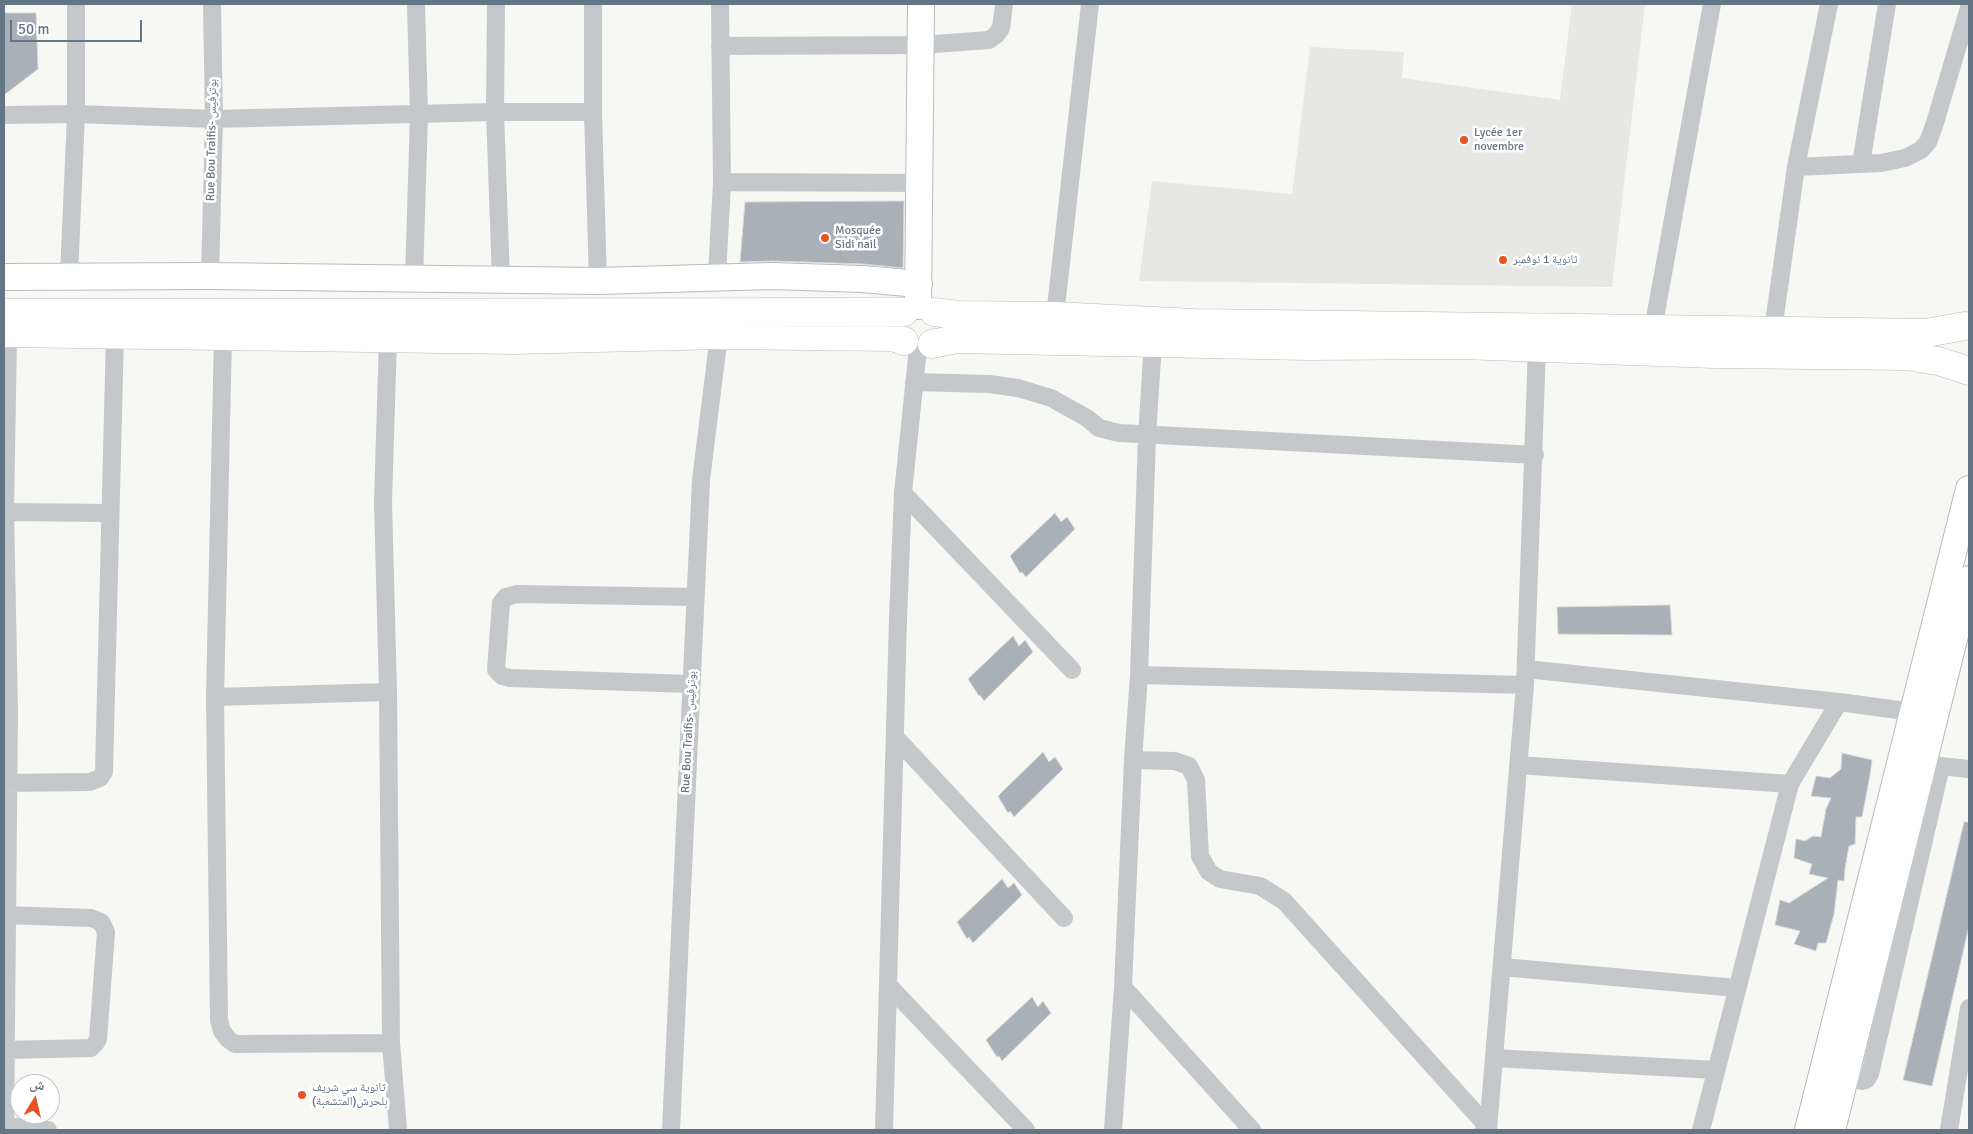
<!DOCTYPE html>
<meta charset="utf-8">
<style>
body{margin:0}
#map{position:relative;width:1973px;height:1134px;overflow:hidden;background:#f7f7f3;font-family:Signika,"Noto Naskh Arabic",sans-serif}
canvas{display:block}
.frame{position:absolute;inset:0;border:5px solid #647685;pointer-events:none}
.north{position:absolute;left:10px;top:1074px;width:50px;height:50px;box-sizing:border-box;background:#fff;border:1px solid #c1c8ce;border-radius:50%;rotate:9deg;font-size:14px;font-weight:700;line-height:20px;text-align:center;color:#647685}
.north::after{content:'';display:block;margin:auto;width:18px;height:22px;background:#e95321;clip-path:polygon(50% 0,100% 100%,50% 72%,0 100%)}
.scale{position:absolute;left:10px;top:20px;width:132px;height:22px;box-sizing:border-box;border:2px solid #647685;border-top:0;padding-left:6px;font-size:15px;line-height:18px;white-space:nowrap;color:#647685;-webkit-text-stroke:4px #fff;paint-order:stroke}
</style>
<div id="map">
<canvas width="1973" height="1134"></canvas>
<div class="frame"></div>
<div class="north">ش</div>
<div class="scale">50 m</div>
</div>
<script>
const ctx = document.querySelector('canvas').getContext('2d');
ctx.lineJoin = 'round';
function paint(path, color) {
  ctx.fillStyle = color;
  ctx.fill(path, 'evenodd');
}
function shape(rows) {
  const path = new Path2D();
  for (const r of rows) {
    path.moveTo(r[0], r[1]);
    for (let i = 2; i < r.length; i += 2) path.lineTo(r[i], r[i + 1]);
  }
  return path;
}
function stroke(path, color, width, dash) {
  ctx.strokeStyle = color;
  ctx.lineWidth = width;
  ctx.lineCap = dash ? 'butt' : 'round';
  ctx.setLineDash(dash || []);
  ctx.stroke(path);
}
function label(font, color, halo, rows, align = 'center') {
  ctx.font = font + ' Signika,"Noto Naskh Arabic",sans-serif';
  ctx.lineWidth = 5;
  ctx.setLineDash([]);
  ctx.textBaseline = 'middle';
  ctx.strokeStyle = halo;
  ctx.fillStyle = color;
  for (const [text, x, y, turn = 0] of rows) {
    ctx.save();
    ctx.translate(x, y);
    ctx.rotate((+turn || 0) * Math.PI / 180);
    ctx.textAlign = isNaN(turn) ? turn : align;
    if (halo) ctx.strokeText(text, 0, 0);
    ctx.fillText(text, 0, 0);
    ctx.restore();
  }
}
paint(shape([
 [1572,4,1645,4,1612,287,1139,281,1152,181,1292,194,1310,47,1404,52,1402,78,1560,100]
]), '#e7e8e6');
const building = shape([
 [4,13,36,13,38,69,4,95,4,13],
 [904,201,903,268,863,264,772,261,740,262,745,202,904,201],
 [1055,513,1061,522,1067,517,1075,529,1026,577,1022,572,1020,573,1010,556,1055,513],
 [1670,605,1672,635,1558,634,1557,607,1670,605],
 [1013,636,1019,646,1025,640,1033,652,984,701,980,695,979,696,968,679,1013,636],
 [1043,752,1049,762,1055,757,1063,769,1014,817,1010,811,1008,813,998,796,1043,752],
 [1842,753,1872,760,1870,775,1862,817,1856,817,1855,844,1849,846,1845,868,1844,881,1838,880,1834,914,1826,943,1818,943,1816,951,1794,944,1800,931,1775,925,1780,900,1789,903,1828,878,1809,874,1812,864,1794,858,1796,839,1805,841,1813,836,1821,837,1826,809,1831,798,1811,796,1816,776,1830,778,1841,769,1842,753],
 [1964,822,1969,822,1969,926,1932,1086,1903,1080,1964,822],
 [1002,879,1008,888,1014,883,1022,895,973,943,969,937,967,939,957,922,1002,879],
 [1032,997,1038,1007,1043,1001,1051,1013,1002,1061,999,1056,997,1057,986,1040,1032,997]
]);
paint(building, '#a8b1b7');
stroke(building, '#d8d8d6', 1);
const secondary = shape([
 [4,277,210,276,598,281,772,276,862,279,919,284],
 [918,306,921,4],
 [1808,1130,1969,489],
 [1832,1130,1969,579]
]);
const highway = shape([
 [934,312,959,315,1055,316,1194,323,1653,329,1926,333,1965,326],
 [4,313,904,312],
 [4,333,515,340,719,335,893,337,904,341],
 [932,344,956,339,1307,346,1462,345,1714,354,1907,356,1938,361,1969,371]
]);
stroke(secondary, '#b6bbc0', 28);
stroke(highway, '#b6babd', 29);
stroke(shape([
 [496,4,495,112,501,280],
 [593,4,593,112,598,281],
 [720,46,921,45,989,40,996,35,1001,28,1004,4],
 [4,115,76,114,214,119,495,112,593,112],
 [1861,164,1887,4],
 [1796,167,1881,163,1905,158,1921,150,1928,142,1934,126,1969,8],
 [722,182,920,183],
 [69,276,76,114,76,4],
 [210,276,214,119,212,4],
 [717,276,722,182,720,4],
 [414,279,419,115,416,4],
 [1055,316,1090,4],
 [1653,329,1712,4],
 [1773,330,1796,167,1829,4],
 [223,336,215,697,219,1020,222,1031,228,1039,235,1044,391,1043],
 [388,339,383,502,388,692,391,1043,398,1130],
 [914,382,989,384,1018,388,1051,398,1087,418,1099,428,1119,433,1535,455],
 [903,493,1072,670],
 [4,512,110,513],
 [1526,669,1839,702,1913,712],
 [1139,675,1525,685],
 [691,684,510,678,502,676,496,670,501,603,506,597,517,594,695,597],
 [215,697,388,692],
 [895,737,1064,918],
 [1133,760,1175,761,1189,766,1196,780,1200,856,1209,872,1220,879,1260,886,1284,901,1488,1127,1484,1130],
 [1518,765,1790,784],
 [1930,765,1969,769],
 [4,783,90,782,100,778,104,772,115,334],
 [4,915,91,918,101,922,106,932,98,1039,95,1044,91,1048,4,1050],
 [1502,967,1737,988],
 [888,985,1026,1130],
 [1123,987,1252,1130],
 [1494,1058,1716,1070],
 [1845,1078,1862,1081,1866,1080,1870,1074,1941,766],
 [4,1126,48,1130],
 [5,1130,9,711,5,512,8,333],
 [671,1130,701,480,719,335],
 [884,1130,898,619,903,493,918,348],
 [1113,1130,1123,987,1133,760,1139,675,1147,436,1153,343],
 [1488,1130,1525,685,1537,347],
 [1701,1130,1790,784,1839,702],
 [1949,1130,1969,1008]
]), '#c4c8cb', 18);
stroke(secondary, '#fff', 26);
stroke(highway, '#fff', 28);
for (const [x, y, r, color] of [
 [1464,140,5,"#e95321"],
 [825,238,5,"#e95321"],
 [1503,260,5,"#e95321"],
 [302,1095,5,"#e95321"]
]) {
  const dot = new Path2D();
  dot.arc(x, y, r, 0, 2 * Math.PI);
  ctx.fillStyle = color;
  ctx.fill(dot);
  stroke(dot, '#fff', 2);
}
label('12px', '#647685', '#fff', [
 ["Lycée 1er",1474,133],
 ["novembre",1474,147],
 ["Mosquée",835,231],
 ["Sidi nail",835,245],
 ["ثانوية 1 نوفمبر",1513,260],
 ["ثانوية سي شريف",312,1088],
 ["بلحرش(المتشعبة)",312,1102]
], 'left');
label('12px', '#647685', '#fff', [
 ["Rue Bou Traifis- بوترفيس",212,140,-89],
 ["Rue Bou Traifis- بوترفيس",689,732,-87]
]);
</script>
